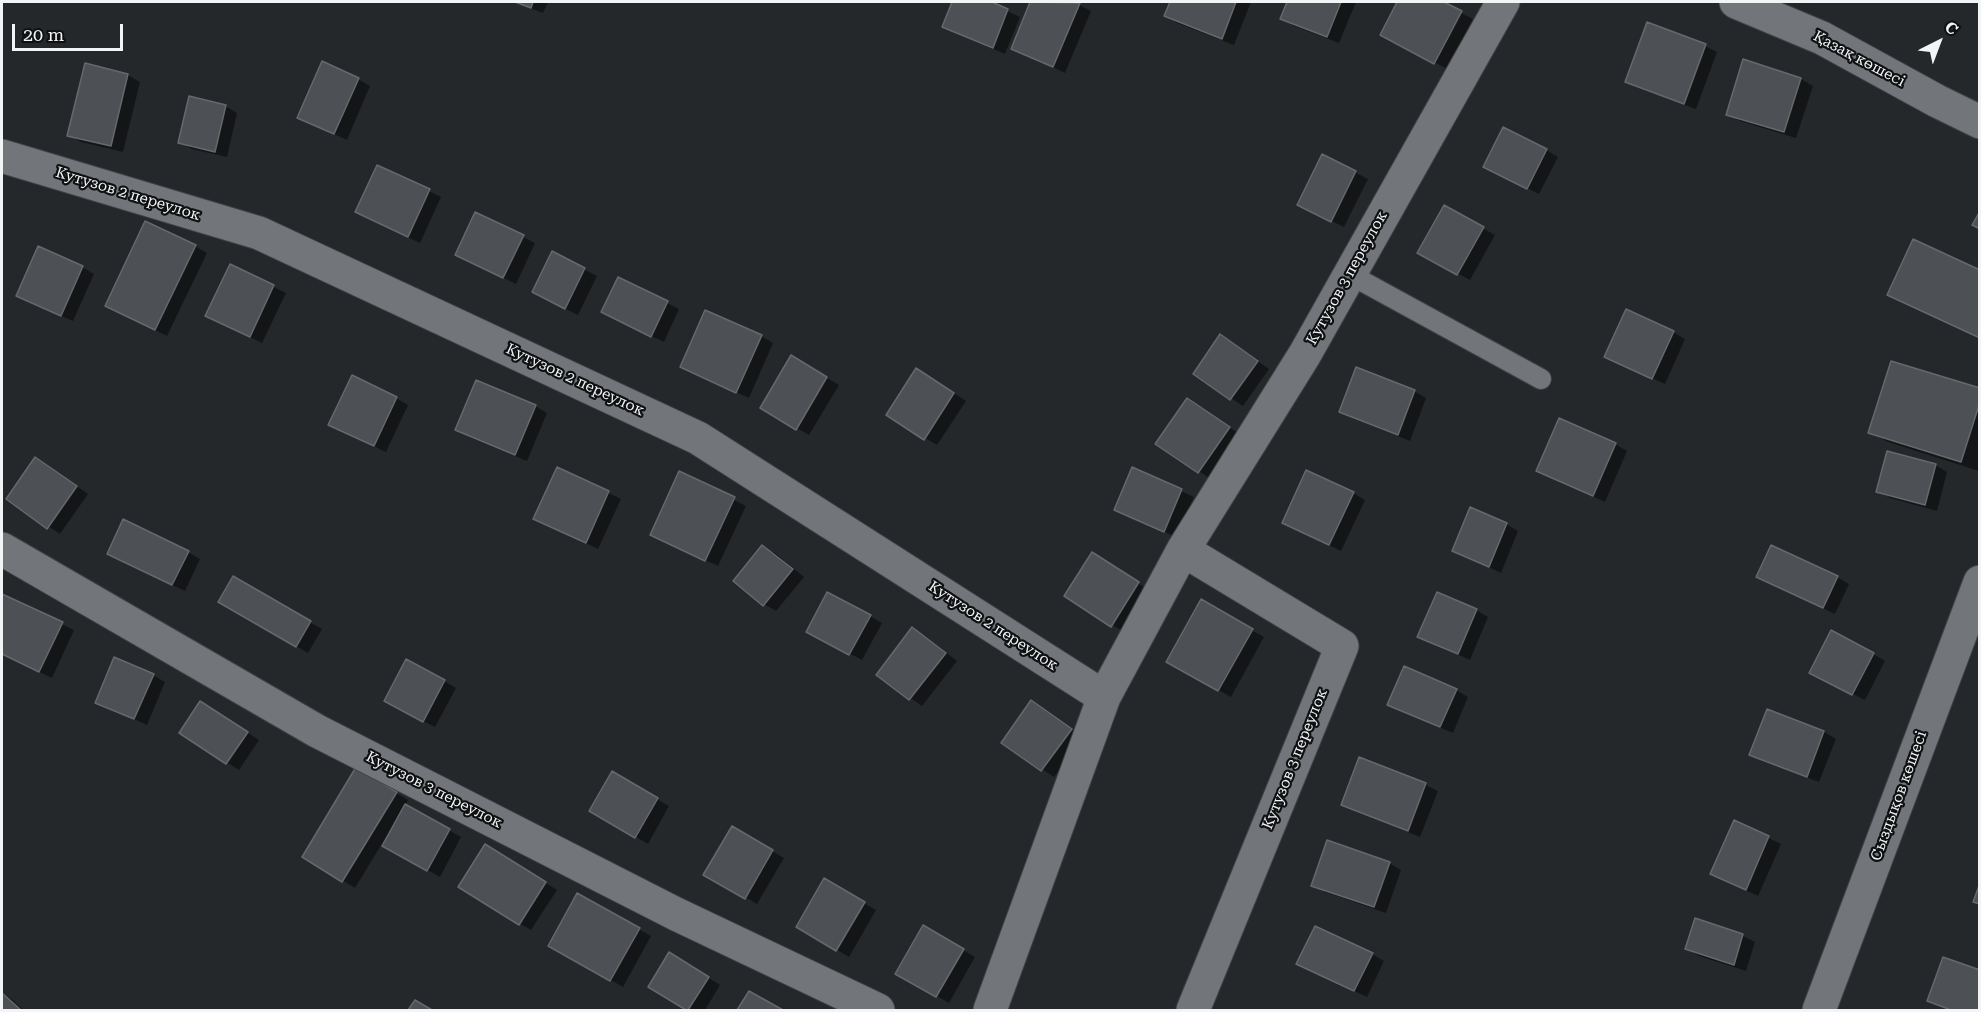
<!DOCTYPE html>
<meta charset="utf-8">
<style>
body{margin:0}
#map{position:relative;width:1981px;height:1012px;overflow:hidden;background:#25282b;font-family:"Roboto Serif",serif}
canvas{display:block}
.frame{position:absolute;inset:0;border:3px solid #f2f4f6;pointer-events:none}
.north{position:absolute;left:1909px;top:12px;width:60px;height:60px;-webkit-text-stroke:4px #0f1012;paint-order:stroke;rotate:42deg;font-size:16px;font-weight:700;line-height:24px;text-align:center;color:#f2f4f6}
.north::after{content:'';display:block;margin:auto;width:21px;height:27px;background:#f2f4f6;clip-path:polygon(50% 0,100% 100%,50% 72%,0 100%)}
.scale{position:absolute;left:12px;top:24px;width:111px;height:27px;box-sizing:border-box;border:3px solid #f2f4f6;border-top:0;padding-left:8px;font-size:18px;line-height:21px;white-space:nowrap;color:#f2f4f6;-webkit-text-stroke:4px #0f1012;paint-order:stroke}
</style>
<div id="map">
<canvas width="1981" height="1012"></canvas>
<div class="frame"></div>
<div class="north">С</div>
<div class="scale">20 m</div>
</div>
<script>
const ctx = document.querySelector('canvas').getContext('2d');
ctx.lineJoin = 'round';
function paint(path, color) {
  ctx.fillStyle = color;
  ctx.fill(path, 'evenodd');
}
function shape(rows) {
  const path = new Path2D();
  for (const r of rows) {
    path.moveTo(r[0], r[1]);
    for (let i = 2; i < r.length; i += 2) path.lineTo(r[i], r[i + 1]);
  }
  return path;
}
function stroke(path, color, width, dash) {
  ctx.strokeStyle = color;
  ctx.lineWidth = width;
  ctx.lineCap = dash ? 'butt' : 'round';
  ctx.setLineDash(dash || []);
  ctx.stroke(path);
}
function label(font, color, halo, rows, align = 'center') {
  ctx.font = font + ' "Roboto Serif",serif';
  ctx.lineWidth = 4.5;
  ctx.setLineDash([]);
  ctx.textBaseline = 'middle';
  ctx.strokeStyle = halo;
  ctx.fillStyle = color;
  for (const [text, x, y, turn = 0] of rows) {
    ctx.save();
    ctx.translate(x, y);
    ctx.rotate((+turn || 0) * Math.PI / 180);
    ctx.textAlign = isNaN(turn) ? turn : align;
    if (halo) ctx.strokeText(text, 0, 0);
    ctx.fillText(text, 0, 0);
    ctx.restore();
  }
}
paint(shape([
 [514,2,548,2,543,13],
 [954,2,988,2,1020,17,1005,54,955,33,943,26],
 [1032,2,1073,2,1091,11,1065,73,1013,48],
 [1171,2,1251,2,1234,45,1177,23,1166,16],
 [1289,2,1356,2,1339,43,1294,26,1282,19],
 [1399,2,1440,2,1473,19,1447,69,1382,34],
 [1705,46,1717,52,1696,109,1639,88,1627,81],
 [128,75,140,82,123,152,81,142,69,135],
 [358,79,370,86,347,140,299,118],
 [1801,79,1813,86,1796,138,1740,121,1728,114],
 [225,106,237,113,227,157,192,149,180,142],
 [1546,150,1558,157,1539,194,1497,173],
 [1323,156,1368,179,1344,227,1311,211],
 [429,191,441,197,420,243,369,219],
 [1445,207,1495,235,1470,280,1419,253],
 [523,237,535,243,516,284,469,261],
 [195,246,207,253,167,336,119,312],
 [553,254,597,276,578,315,545,299],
 [230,266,286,293,262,343,219,322],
 [82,267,94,274,73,321,29,302],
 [1980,271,1980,338,1907,305,1889,295],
 [619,279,679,309,664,342,615,319],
 [1673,332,1685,339,1665,384,1618,363],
 [761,336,773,343,749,398,682,367],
 [1232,343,1269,369,1243,406,1195,374],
 [791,357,839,385,809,435,762,407],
 [929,377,966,401,937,445,925,438],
 [1980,390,1979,471,1888,442,1870,432],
 [1414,391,1426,398,1410,441,1352,418,1340,411],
 [396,398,408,405,386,452,342,431],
 [535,406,547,413,527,461,469,437,457,430],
 [1198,407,1241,435,1211,479,1157,444],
 [1615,444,1627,451,1605,502,1538,470],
 [1935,465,1947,472,1937,511,1890,498,1878,491],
 [48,466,88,494,60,534,8,499],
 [558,469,621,499,598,549,535,519],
 [1133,469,1194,497,1176,537,1116,509],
 [680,473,746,506,718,566,663,541],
 [1353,493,1365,500,1341,551,1296,529],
 [1506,524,1518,531,1501,573,1454,551],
 [763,547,775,553,804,577,776,611,764,604],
 [188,552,200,559,185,591,120,560],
 [1104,561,1150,591,1124,632,1066,596],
 [1758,577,1837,577,1849,584,1835,614],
 [234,578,322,629,308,653,220,601],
 [2,595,74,630,52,678,2,654],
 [1201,602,1264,637,1231,697,1168,661],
 [1476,610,1488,617,1470,660,1419,637],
 [870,616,882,623,862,660,820,638],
 [913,629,925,636,957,661,922,706,878,675],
 [1873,654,1885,661,1865,700,1823,679],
 [153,675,165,682,147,725,97,702],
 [444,681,456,688,435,727,397,708],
 [1456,690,1468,697,1453,733,1401,711,1389,704],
 [1032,702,1083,737,1054,777,1003,743],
 [213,710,259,740,239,770,181,733],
 [1768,711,1824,732,1836,739,1819,782,1763,761,1751,754],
 [1360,759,1426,785,1438,791,1420,837,1355,811,1343,804],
 [357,769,408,800,405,806,461,837,440,877,384,846,388,838,386,837,355,888,304,857],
 [612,773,669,806,648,844,591,810],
 [1735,822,1781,844,1758,896,1712,874],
 [732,828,784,858,757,904,705,874],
 [498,853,557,890,531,930,519,923],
 [1389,863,1401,870,1386,913,1325,892,1313,885],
 [824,880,876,910,849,957,798,926],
 [578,895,651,936,623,987,550,945],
 [1696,920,1743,936,1755,942,1746,971,1699,956,1687,949],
 [924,927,975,957,949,1003,897,973],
 [1372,954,1384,961,1367,997,1298,964],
 [682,961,720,985,705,1010,688,1010,650,986],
 [1980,972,1980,1010,1948,1010,1928,1001],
 [2,993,10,998,24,1010,2,1010],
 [749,993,780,1010,739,1010]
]), '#0007');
const building = shape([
 [515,2,533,2,531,8,515,2],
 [952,2,992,2,1008,9,993,48,942,27,952,2],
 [1030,2,1080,3,1053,67,1011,49,1030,2],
 [1170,2,1236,2,1222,39,1164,16,1170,2],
 [1287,2,1341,2,1327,37,1280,19,1287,2],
 [1397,2,1444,2,1462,11,1434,64,1380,35,1397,2],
 [1647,22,1706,44,1684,104,1625,82,1647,22],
 [1743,59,1801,78,1784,132,1726,115,1743,59],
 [322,61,359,78,334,134,297,118,322,61],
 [85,63,128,74,111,146,67,136,85,63],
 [189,96,226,105,215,152,178,143,189,96],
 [1503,127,1547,149,1527,189,1483,167,1503,127],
 [1322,154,1356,171,1331,222,1297,205,1322,154],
 [377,165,430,189,408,237,355,212,377,165],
 [1444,205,1484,227,1457,275,1417,253,1444,205],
 [1980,211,1980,229,1972,225,1980,211],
 [475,212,524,235,503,278,455,255,475,212],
 [145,221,196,245,155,330,105,306,145,221],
 [1913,239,1980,270,1980,338,1887,295,1913,239],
 [38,246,83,266,61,316,16,296,38,246],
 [552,251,585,268,565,309,532,292,552,251],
 [230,264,274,285,250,337,205,316,230,264],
 [618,277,668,301,651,337,601,312,618,277],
 [1626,309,1674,331,1652,379,1604,357,1626,309],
 [705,310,762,335,736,393,680,367,705,310],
 [1220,334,1258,361,1230,400,1193,374,1220,334],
 [791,355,827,377,796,430,760,408,791,355],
 [1891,361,1980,388,1980,402,1961,462,1868,433,1891,361],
 [1356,367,1415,390,1398,435,1339,412,1356,367],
 [916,368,954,393,924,440,886,415,916,368],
 [352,375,397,397,374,446,328,425,352,375],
 [476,380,536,405,515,455,455,430,476,380],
 [1187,398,1230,427,1198,473,1155,444,1187,398],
 [1559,418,1616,443,1593,496,1536,471,1559,418],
 [1887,451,1936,464,1925,505,1876,492,1887,451],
 [35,457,77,486,47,529,6,499,35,457],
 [557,467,609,491,586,543,533,519,557,467],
 [1132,467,1182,489,1164,532,1114,510,1132,467],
 [1306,470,1354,492,1329,545,1282,523,1306,470],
 [679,471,735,497,705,561,650,535,679,471],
 [1470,507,1507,523,1489,567,1452,551,1470,507],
 [123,519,189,551,172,585,107,554,123,519],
 [762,545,793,569,763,606,733,581,762,545],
 [1771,545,1838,576,1823,608,1756,577,1771,545],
 [1092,552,1139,582,1111,627,1064,596,1092,552],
 [233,576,311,621,296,647,218,602,233,576],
 [827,592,871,615,849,655,806,632,827,592],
 [1437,592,1477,609,1458,654,1417,637,1437,592],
 [2,594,63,622,39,672,2,654,2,594],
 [1201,599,1253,629,1218,691,1166,662,1201,599],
 [912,627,946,653,909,700,876,675,912,627],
 [1831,630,1874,653,1852,695,1809,673,1831,630],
 [114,657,154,674,134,719,95,703,114,657],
 [406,659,445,680,423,722,384,701,406,659],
 [1404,666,1457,689,1440,727,1387,705,1404,666],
 [1031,700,1072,729,1041,771,1001,743,1031,700],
 [200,701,248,732,226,764,179,733,200,701],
 [1767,709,1824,731,1807,777,1749,755,1767,709],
 [1359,757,1426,783,1408,831,1341,805,1359,757],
 [356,767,397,792,342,882,302,857,356,767],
 [612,771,658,798,635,838,589,811,612,771],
 [405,804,450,829,427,871,382,846,405,804],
 [1734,820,1769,836,1746,890,1710,874,1734,820],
 [732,826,773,850,745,899,703,875,732,826],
 [1327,840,1390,862,1374,907,1311,886,1327,840],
 [485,844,546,882,519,925,458,887,485,844],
 [824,878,865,902,836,951,796,927,824,878],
 [1980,883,1980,904,1973,902,1980,883],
 [577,893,640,928,610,981,548,946,577,893],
 [1695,918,1743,934,1734,965,1685,949,1695,918],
 [923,925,964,949,936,997,895,974,923,925],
 [1315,926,1373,953,1354,991,1296,964,1315,926],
 [669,952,709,977,688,1010,686,1010,648,987,669,952],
 [1943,957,1980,970,1980,1010,1951,1010,1927,1001,1943,957],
 [749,991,783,1010,737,1010,749,991],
 [2,993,21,1010,2,1010,2,993],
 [415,1000,432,1010,408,1010,415,1000]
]);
paint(building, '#4d5155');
stroke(building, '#65696d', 1.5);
const service = shape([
 [1349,274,1541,379]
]);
const minor = shape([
 [1736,2,1822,38,1937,101,1980,122],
 [2,156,259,233,698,438,1104,697],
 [2,549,317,731,676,914,878,1010],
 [1183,550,1342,646,1193,1010],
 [990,1010,1104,697,1183,550,1305,354,1503,2],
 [1819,1010,1980,582]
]);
stroke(service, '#404346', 22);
stroke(minor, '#404346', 35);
stroke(service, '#72767a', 20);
stroke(minor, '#72767a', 33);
label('15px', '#f2f4f6', '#0f1012', [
 ["Қазақ көшесі",1859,59,28],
 ["Кутузов 2 переулок",128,194,17],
 ["Кутузов 3 переулок",1347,278,-61],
 ["Кутузов 2 переулок",575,380,25],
 ["Кутузов 2 переулок",993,626,33],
 ["Кутузов 3 переулок",1295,759,-68],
 ["Кутузов 3 переулок",434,790,27],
 ["Сыздықов көшесі",1899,796,-70]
]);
</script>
